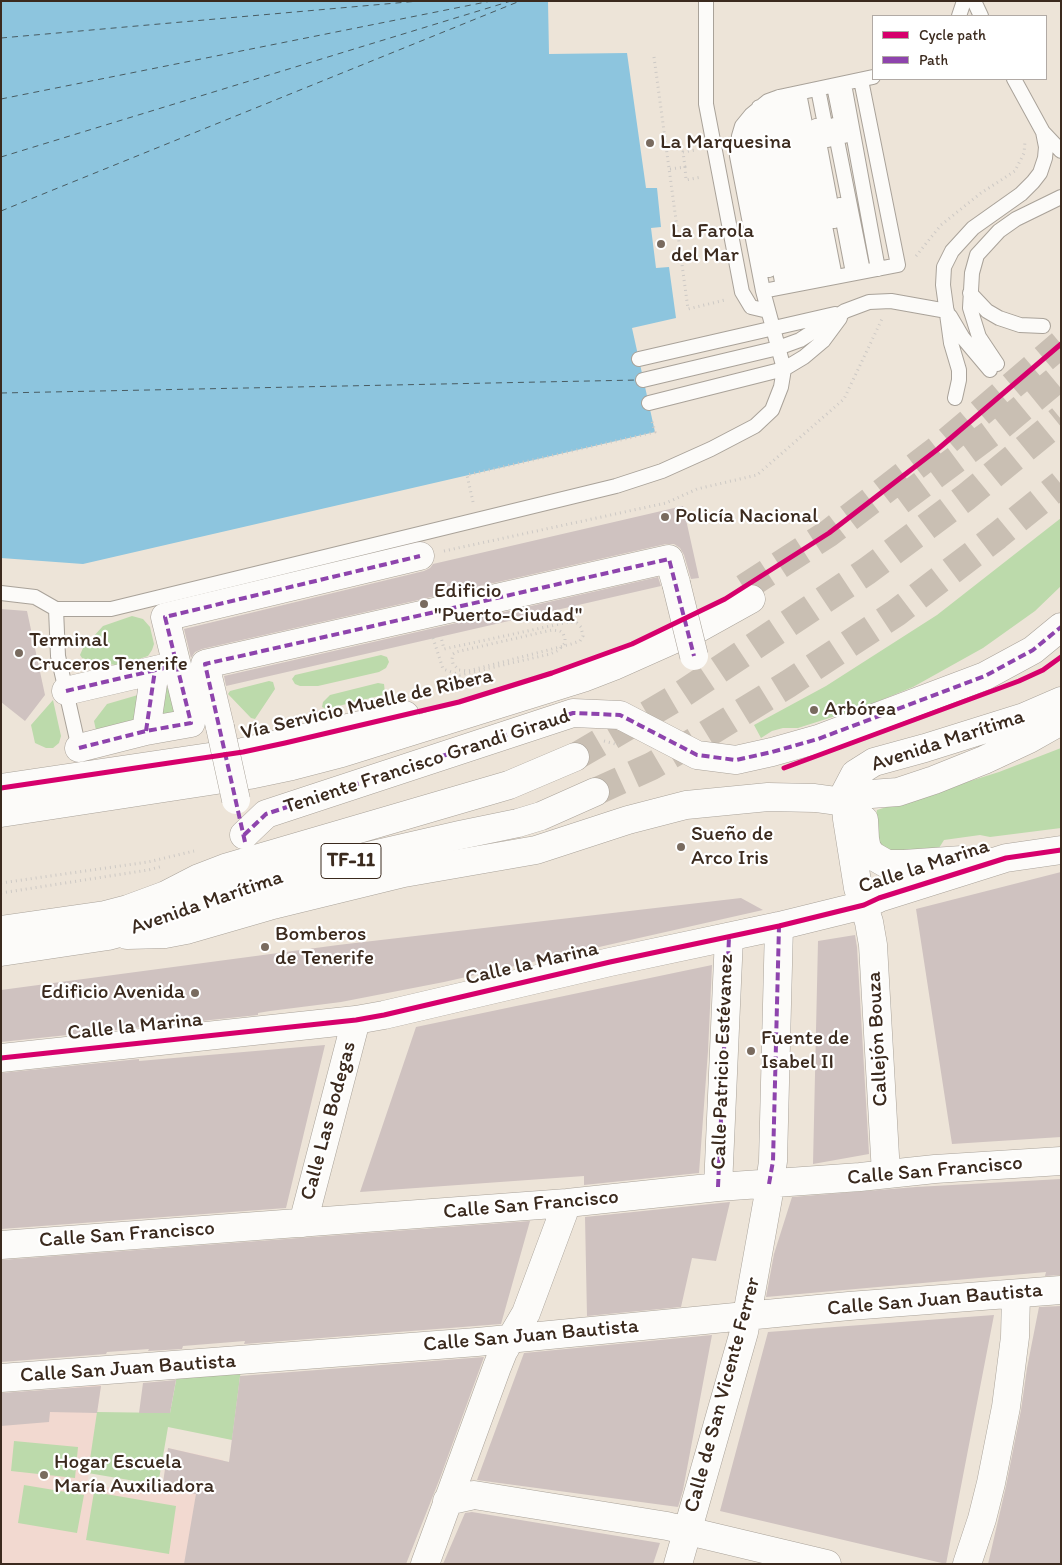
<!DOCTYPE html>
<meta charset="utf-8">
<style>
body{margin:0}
#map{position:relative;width:1062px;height:1565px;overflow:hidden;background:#ede4d8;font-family:Itim,sans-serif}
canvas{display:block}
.frame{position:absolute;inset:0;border:2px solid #3b2a1e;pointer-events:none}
.legend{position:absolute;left:872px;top:15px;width:175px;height:65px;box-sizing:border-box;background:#fff;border:1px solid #b1aaa5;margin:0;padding:6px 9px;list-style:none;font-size:15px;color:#3b2a1e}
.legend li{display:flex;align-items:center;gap:10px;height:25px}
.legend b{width:25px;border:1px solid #b1aaa5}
</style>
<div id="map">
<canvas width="1062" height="1565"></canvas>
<div class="frame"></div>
<ul class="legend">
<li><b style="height:6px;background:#d6006c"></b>Cycle path</li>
<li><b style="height:6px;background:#8e44ad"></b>Path</li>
</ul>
</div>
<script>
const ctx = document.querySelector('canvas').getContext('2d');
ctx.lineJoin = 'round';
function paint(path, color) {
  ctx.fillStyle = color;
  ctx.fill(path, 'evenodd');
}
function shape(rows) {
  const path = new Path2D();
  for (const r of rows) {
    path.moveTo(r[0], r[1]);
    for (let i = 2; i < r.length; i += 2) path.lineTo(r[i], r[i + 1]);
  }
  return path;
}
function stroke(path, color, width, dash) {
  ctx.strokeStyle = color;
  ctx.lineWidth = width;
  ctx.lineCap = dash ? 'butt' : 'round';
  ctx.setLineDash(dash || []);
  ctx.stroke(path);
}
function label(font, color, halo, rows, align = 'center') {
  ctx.font = font + ' Itim,sans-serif';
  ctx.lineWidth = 4.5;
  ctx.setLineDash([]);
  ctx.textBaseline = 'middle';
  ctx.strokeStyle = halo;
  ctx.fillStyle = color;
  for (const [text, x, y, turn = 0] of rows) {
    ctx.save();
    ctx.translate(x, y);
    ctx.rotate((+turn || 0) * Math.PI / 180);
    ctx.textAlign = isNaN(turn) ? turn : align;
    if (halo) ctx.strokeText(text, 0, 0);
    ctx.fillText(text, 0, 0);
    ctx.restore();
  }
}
paint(shape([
 [101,1385,87,1486,162,1490,168,1448,223,1460,221,1469,242,1564,1,1564,1,1394]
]), '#f2d9d0');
paint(shape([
 [1061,518,1061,586,1035,611,983,648,913,687,864,707,798,728,783,728,772,731,761,738,754,725,826,686,937,615],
 [132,616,143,619,150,627,154,644,152,650,148,656,124,664,115,665,90,661,82,658,80,655,83,648,103,626],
 [381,655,387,657,389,662,386,668,379,672,318,686,300,686,295,684,292,679,295,675],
 [269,681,273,682,275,689,255,719,251,718,228,694,230,691],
 [378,683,384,684,385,693,383,695,326,709,322,707,323,702,330,695],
 [168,688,182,714,162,723,160,690],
 [138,695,140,722,97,735,94,721,107,704],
 [53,700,61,736,59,743,53,748,46,748,35,743,31,725],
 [1061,748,1061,828,990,837,980,835,944,840,939,848,897,855,880,845,875,820,877,810,999,772],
 [241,1369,232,1440,168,1427,158,1485,88,1473,97,1412,170,1413,178,1370],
 [14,1441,78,1447,75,1478,11,1471],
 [24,1485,84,1495,77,1533,18,1523],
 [94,1492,176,1506,169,1554,86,1540]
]), '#bcdaab');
paint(shape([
 [1,1,548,1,549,54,627,53,646,188,657,188,661,227,651,228,656,268,669,267,676,318,632,328,655,432,83,564,1,558]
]), '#8dc5de');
stroke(shape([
 [1,38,419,1],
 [1,99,491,1],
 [1,157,511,1],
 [1,211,520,1],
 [1,393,638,380]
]), '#495c62', 1, [6, 5]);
paint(shape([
 [683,506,699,578,691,579,684,555,680,548,674,544,666,544,202,649,195,652,191,658,184,629,424,571,430,568,433,564],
 [658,577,661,586,226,686,224,676],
 [1,609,27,611,45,695,25,721,1,702],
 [1061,872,1061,1137,952,1144,916,909],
 [741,898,763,910,444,982,341,1002,270,1011,258,1013,258,1015,1,1042,1,990,338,945],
 [855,935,857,947,869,1154,813,1164,818,941],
 [712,965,708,1051,699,1173,584,1185,584,1176,360,1192,416,1027],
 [325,1045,286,1208,1,1229,1,1073,139,1059,139,1061],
 [1061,1179,1061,1275,1045,1276,1046,1272,766,1297,774,1254,792,1197,916,1187],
 [730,1202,716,1261,692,1258,681,1307,587,1316,585,1217],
 [530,1221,501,1324,244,1344,245,1341,183,1346,182,1349,148,1351,149,1349,107,1352,106,1354,1,1362,1,1260],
 [1061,1306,1061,1564,988,1564,1006,1486,1021,1410,1027,1368,1039,1307],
 [994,1315,946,1564,720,1511,768,1332],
 [712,1335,683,1490,678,1507,477,1480,524,1353],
 [484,1357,440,1478,406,1564,184,1564,196,1494,162,1490,168,1448,229,1462,240,1376],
 [176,1380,170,1413,139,1413,143,1383],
 [101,1386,97,1413,50,1412,49,1422,1,1426,1,1393],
 [472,1512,660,1543,653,1564,443,1564,465,1513]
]), '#cfc2c0');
stroke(shape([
 [900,501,998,428,1061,376],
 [744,588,829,533,938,449,1061,344]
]), '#c9bfb3', 28, [28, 14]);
stroke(shape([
 [575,757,681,695,867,571,966,497,1061,419],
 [595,792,652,766,705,735,788,684,896,613,997,536,1061,484]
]), '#c9bfb3', 28, [28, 14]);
const lane = shape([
 [706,1,706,104,742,292,751,307,768,311],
 [974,1,981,16],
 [959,16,964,1],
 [844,84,878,269],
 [834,86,844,136],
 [818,89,828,140],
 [799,93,835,277],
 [789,95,824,279],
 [779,97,814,281],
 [768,101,804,283],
 [759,107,794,285],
 [751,118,783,287],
 [834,125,863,271],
 [816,126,834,221],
 [1043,132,1061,151],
 [744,134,769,270],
 [840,205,853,273],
 [763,291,898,265,861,80],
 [970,293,987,311,999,318,1020,325,1043,326],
 [950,316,963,338,990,370],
 [639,359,835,314],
 [997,364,979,337,970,308,972,273,977,255,999,231,1016,219,1061,197],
 [643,380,778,348,800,340,845,311,869,302,891,301,947,311],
 [955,398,959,380,959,370,951,343,943,285,944,267,952,251,973,228,1021,194,1033,182,1040,173,1045,158,1046,147,1043,132,1014,79],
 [649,403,784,369,804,357,823,341,840,318],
 [1,593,35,597,56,609,111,609,616,486,662,471,711,449,755,426,772,410,781,387,784,369,763,291,737,156,739,136,742,126,751,115,768,101,779,97,873,77],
 [56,609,58,656,80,753]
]);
const street = shape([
 [66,691,177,665],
 [220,727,205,664,669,559,676,583],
 [146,731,155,670],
 [79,748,146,731,191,723,165,617,420,556],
 [1,788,243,752,405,715],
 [1,813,249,775,292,766,342,753,583,678,614,666,697,629,751,599],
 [864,820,865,839,867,849,873,856,887,864,904,864,962,860],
 [244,835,266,814,573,713,620,715,697,755,736,760,772,752,818,739,985,676,1033,650,1061,627],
 [127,935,165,934,186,930,269,906,404,873,536,850,628,820,686,805,768,797,815,798,837,801,871,794,898,792,934,780,984,760,1029,739,1061,721],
 [1,1058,356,1020,384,1015,610,962,779,926,864,905,879,898,1006,858,1061,850],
 [886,1174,873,945,869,922,858,888,847,819,845,793,855,774,874,762,925,748,1024,717,1061,701],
 [718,1187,729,937],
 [303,1223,356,1020],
 [1,1245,567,1203,718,1187,860,1177,935,1169,1061,1161],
 [1,1378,477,1342,849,1306,1061,1290],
 [447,1501,474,1495,667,1526,827,1564],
 [425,1564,497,1367,503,1352,526,1313,567,1203],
 [678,1564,744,1332,768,1198,773,1161,779,926],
 [967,1564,982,1519,991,1483,1006,1407,1015,1337,1016,1294]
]);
const primary = shape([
 [1,930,105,915,128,909,166,895,199,878,225,868,509,785,575,757],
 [1,952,108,936,134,929,167,918,204,901,229,891,260,881,460,835,518,823,541,816,595,792]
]);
stroke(lane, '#a9a299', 16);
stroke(street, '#a9a299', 29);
stroke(primary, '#a9a299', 29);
stroke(shape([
 [654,57,688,309,725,300],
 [685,167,683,152,696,150],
 [670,169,685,167,686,180,701,177],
 [916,256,941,225,981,193,1015,171,1024,153,1025,142],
 [473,502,467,475,655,432,652,421],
 [444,551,666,503,697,489,757,475,844,399,882,319],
 [433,638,443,669,460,675,550,654,559,650,565,643,565,639,563,633,560,631,552,630,456,652,453,654,452,659,453,664,459,670,468,671,571,644,580,641,583,636,581,627,577,623,569,622,444,649,441,637],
 [604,741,619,745],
 [1,883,148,862,194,851],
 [1,893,148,870,163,866]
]), '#cdc9c5', 3, [1, 4]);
stroke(lane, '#fcfbf9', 14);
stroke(street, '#fcfbf9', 28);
stroke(primary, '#fcfbf9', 28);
const streetBridge = shape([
 [676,583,694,656],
 [220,727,236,800]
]);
stroke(streetBridge, '#a9a299', 29, []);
stroke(streetBridge, '#fcfbf9', 28);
stroke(shape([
 [66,691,177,665],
 [146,731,155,670],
 [79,748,146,731,191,723,165,617,420,556],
 [244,835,266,814,573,713,620,715,697,755,736,760,772,752,818,739,985,676,1033,650,1061,627],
 [245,842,205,664,669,559,694,656],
 [769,1184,773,1161,779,926],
 [718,1187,729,937]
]), '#8e44ad', 4, [8, 4]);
stroke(shape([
 [784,768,1019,681,1043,670,1061,657],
 [1,788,243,752,285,743,459,702,552,673,632,644,725,599,829,533,938,449,1061,344],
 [1,1058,356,1020,384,1015,610,962,779,926,864,905,879,898,1006,858,1061,850]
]), '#d6006c', 5);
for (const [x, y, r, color] of [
 [650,143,5,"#796b5f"],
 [661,244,5,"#796b5f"],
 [665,517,5,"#796b5f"],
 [424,604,5,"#796b5f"],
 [19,653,5,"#796b5f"],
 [814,710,5,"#796b5f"],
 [681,847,5,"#796b5f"],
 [265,947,5,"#796b5f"],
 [195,993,5,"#796b5f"],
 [751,1051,5,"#796b5f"],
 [44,1475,5,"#796b5f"]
]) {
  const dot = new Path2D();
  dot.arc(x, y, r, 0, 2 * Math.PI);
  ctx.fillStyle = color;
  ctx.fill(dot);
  stroke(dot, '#fff', 2);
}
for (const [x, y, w] of [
 [351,861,60]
]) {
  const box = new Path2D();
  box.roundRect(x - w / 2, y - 17.5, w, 35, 4);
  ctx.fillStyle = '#fff';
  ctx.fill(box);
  stroke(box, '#3b2a1e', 1);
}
label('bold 20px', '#3b2a1e', null, [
 ["TF-11",351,861]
]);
label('21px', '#3b2a1e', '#fff', [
 ["La Marquesina",660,143],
 ["La Farola",671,232],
 ["del Mar",671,256],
 ["Policía Nacional",675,517],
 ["Edificio",434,592],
 ["\"Puerto-Ciudad\"",434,616],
 ["Terminal",29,641],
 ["Cruceros Tenerife",29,665],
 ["Arbórea",824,710],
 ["Sueño de",691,835],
 ["Arco Iris",691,859],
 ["Bomberos",275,935],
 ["de Tenerife",275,959],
 ["Edificio Avenida",185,993,"right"],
 ["Fuente de",761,1039],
 ["Isabel II",761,1063],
 ["Hogar Escuela",54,1463],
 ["María Auxiliadora",54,1487]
], 'left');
label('21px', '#3b2a1e', '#fff', [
 ["Vía Servicio Muelle de Ribera",367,705,-13],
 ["Avenida Marítima",948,741,-18],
 ["Teniente Francisco Grandi Giraud",427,762,-18],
 ["Calle la Marina",924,867,-18],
 ["Avenida Marítima",207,903,-19],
 ["Calle la Marina",532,964,-13],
 ["Calle la Marina",135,1027,-6],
 ["Callejón Bouza",878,1039,-93],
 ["Calle Patricio Estévanez",723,1062,-88],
 ["Calle Las Bodegas",329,1121,-75],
 ["Calle San Francisco",935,1171,-5],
 ["Calle San Francisco",531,1205,-5],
 ["Calle San Francisco",127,1235,-4],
 ["Calle San Juan Bautista",935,1300,-5],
 ["Calle San Juan Bautista",531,1336,-5],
 ["Calle San Juan Bautista",128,1369,-4],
 ["Calle de San Vicente Ferrer",723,1395,-75]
]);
</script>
